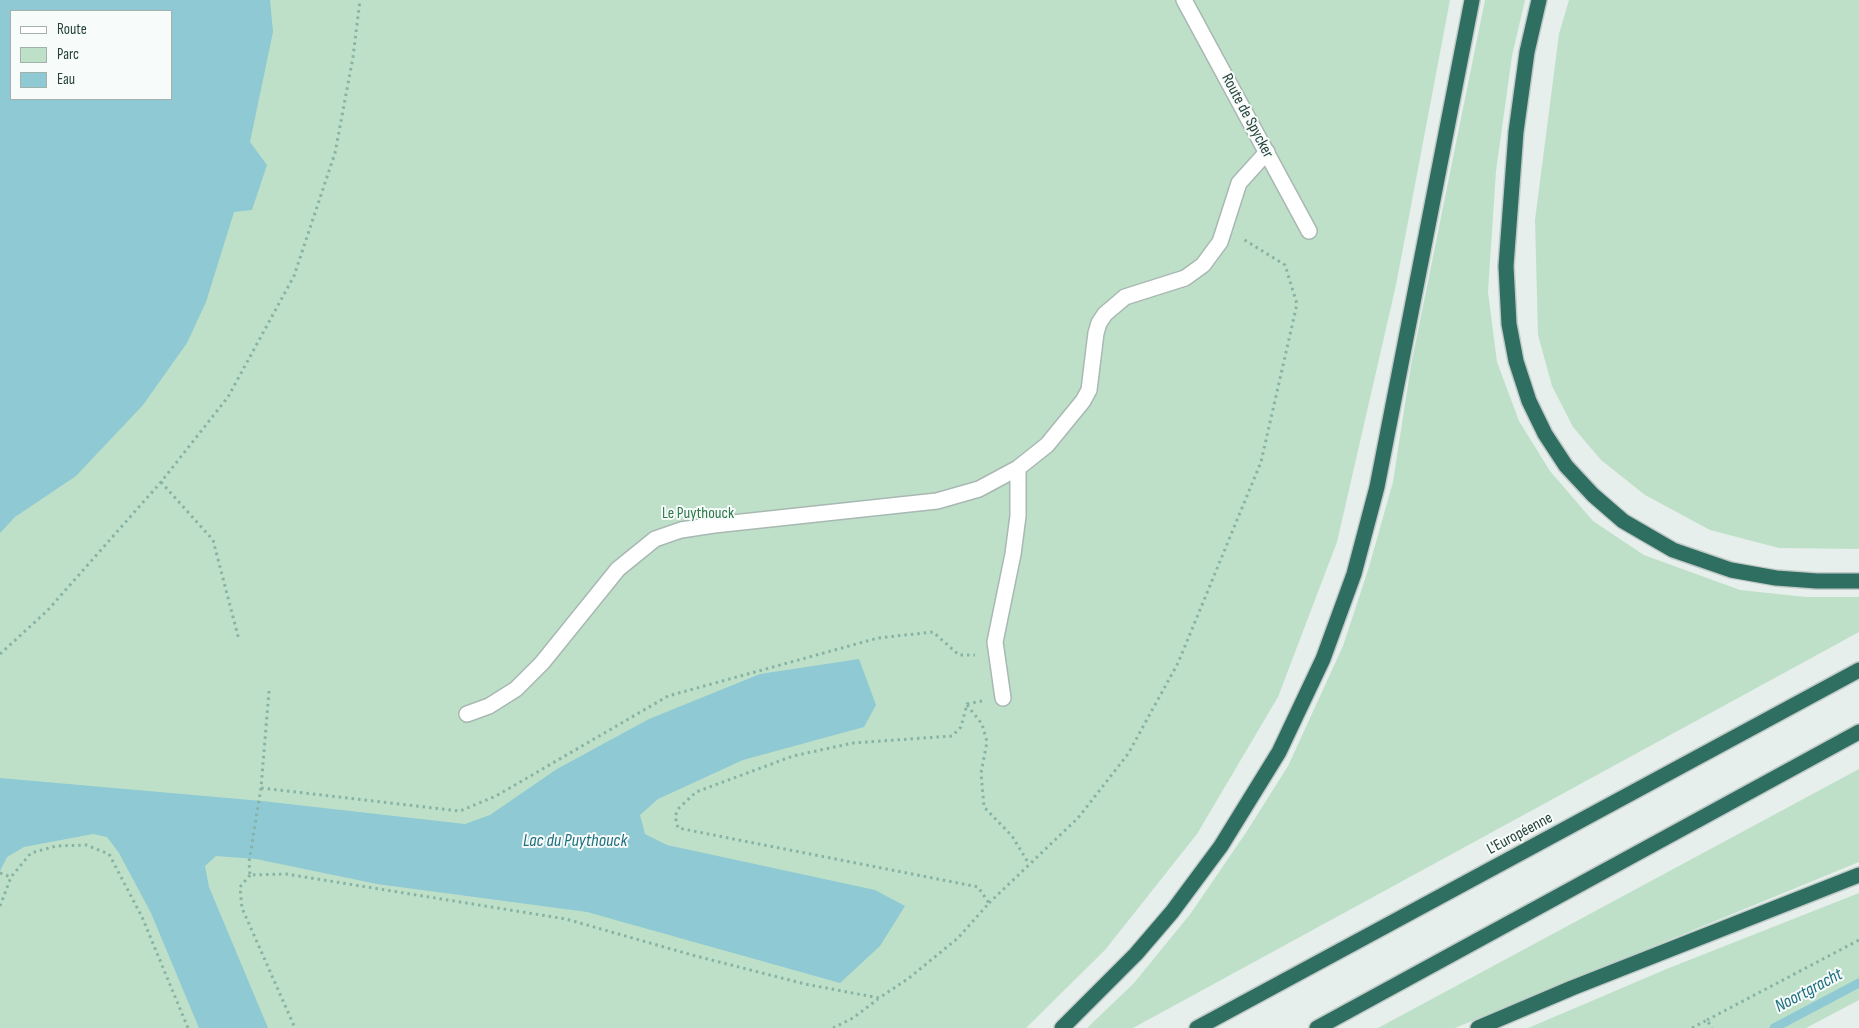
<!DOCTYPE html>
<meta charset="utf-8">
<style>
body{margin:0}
#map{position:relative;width:1859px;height:1028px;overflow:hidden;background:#e6efeb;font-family:"Sofia Sans Condensed",sans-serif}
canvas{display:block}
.legend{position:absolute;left:10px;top:10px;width:162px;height:90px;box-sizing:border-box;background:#f7fbf9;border:1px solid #a3b1ad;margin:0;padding:6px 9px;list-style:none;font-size:15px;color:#24423a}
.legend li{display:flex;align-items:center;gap:10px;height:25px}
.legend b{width:25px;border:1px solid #a3b1ad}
</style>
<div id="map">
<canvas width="1859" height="1028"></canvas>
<ul class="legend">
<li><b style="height:6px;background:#fff"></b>Route</li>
<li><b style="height:14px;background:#bfe0c8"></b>Parc</li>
<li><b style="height:14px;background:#8ec9d4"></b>Eau</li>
</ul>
</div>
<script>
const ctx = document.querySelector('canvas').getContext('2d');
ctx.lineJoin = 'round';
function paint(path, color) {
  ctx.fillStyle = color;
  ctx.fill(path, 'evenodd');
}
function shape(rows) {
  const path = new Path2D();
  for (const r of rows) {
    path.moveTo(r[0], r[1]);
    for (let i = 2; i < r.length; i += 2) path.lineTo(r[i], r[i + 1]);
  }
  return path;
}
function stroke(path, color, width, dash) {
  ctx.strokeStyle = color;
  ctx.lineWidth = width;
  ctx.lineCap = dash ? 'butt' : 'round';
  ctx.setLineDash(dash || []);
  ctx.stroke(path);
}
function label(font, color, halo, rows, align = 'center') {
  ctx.font = font + ' "Sofia Sans Condensed",sans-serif';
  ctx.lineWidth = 4;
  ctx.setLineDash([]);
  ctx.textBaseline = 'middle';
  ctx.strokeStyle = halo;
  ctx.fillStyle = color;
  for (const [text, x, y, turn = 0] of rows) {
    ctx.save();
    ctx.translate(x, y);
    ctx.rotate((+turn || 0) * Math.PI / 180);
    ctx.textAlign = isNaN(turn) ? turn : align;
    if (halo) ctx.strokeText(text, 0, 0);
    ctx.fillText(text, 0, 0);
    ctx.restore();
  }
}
paint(shape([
 [0,0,1450,0,1396,285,1337,542,1278,697,1197,834,1105,950,1026,1028,0,1028],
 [11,11,171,11,171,99,11,99],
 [1485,0,1525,0,1512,56,1496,171,1488,292,1497,362,1519,421,1550,471,1593,521,1644,555,1740,590,1806,597,1859,597,1859,632,1133,1028,1087,1028,1134,983,1191,913,1247,831,1288,766,1343,646,1369,567,1393,482,1411,365],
 [1569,0,1859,0,1859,549,1779,548,1710,530,1645,495,1601,460,1573,427,1552,386,1538,335,1535,220,1559,34],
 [1859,769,1859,862,1455,1028,1378,1028],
 [1859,893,1859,1000,1806,1028,1528,1028,1669,968]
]), '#bfe0c8');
paint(shape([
 [0,0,270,0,273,32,250,142,267,165,252,210,234,212,206,302,187,343,143,405,76,476,15,517,0,533],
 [171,11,171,99,11,99,11,11],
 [859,659,876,705,864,727,743,760,658,799,640,815,645,834,667,845,875,890,905,906,880,946,840,983,587,912,377,884,256,859,216,856,205,866,209,887,268,1028,199,1028,151,913,119,853,107,837,93,834,24,847,7,857,0,871,0,778,262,801,465,824,490,815,557,769,649,719,760,674]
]), '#8ec9d4');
stroke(shape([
 [1774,1028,1859,983]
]), '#8ec9d4', 9);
const service = shape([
 [1003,698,995,642,1013,554,1018,516,1018,468],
 [467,714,489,706,516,689,542,663,618,569,655,539,681,530,714,525,937,501,979,489,1018,468,1047,445,1083,401,1089,390,1096,333,1099,323,1105,314,1125,297,1185,278,1203,265,1220,242,1239,183,1267,152]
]);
const minor = shape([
 [1184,0,1309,231]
]);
const motorway = shape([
 [1539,0,1527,52,1516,132,1506,266,1509,324,1516,361,1529,401,1545,434,1566,466,1593,495,1623,521,1673,550,1731,570,1776,578,1817,581,1859,581],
 [1062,1028,1136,954,1172,912,1221,846,1279,752,1323,659,1354,574,1377,487,1472,0],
 [1197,1028,1859,670],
 [1317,1028,1859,732],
 [1478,1028,1572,988,1859,875]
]);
stroke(service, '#a8b8b2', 18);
stroke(minor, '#a8b8b2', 18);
stroke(motorway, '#c2cac8', 18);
stroke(shape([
 [161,482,213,540,239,640],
 [0,654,47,611,161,482,228,397,294,276,335,153,353,57,360,0],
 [269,691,261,788,460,811,496,796,668,696,878,638,933,632,959,655,975,655],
 [967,705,982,724,987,742,981,773,984,807,1012,836,1029,864],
 [261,788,249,862,250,875,286,874,566,919,692,955,805,984,879,998,909,978,958,938,989,903,978,887,678,828,675,816,679,808,696,792,793,756,853,743,952,736,961,727,967,704,982,701],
 [0,873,11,877],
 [250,875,240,887,242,908,295,1028],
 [989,903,1078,818,1128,754,1178,663,1261,462,1297,304,1285,265,1243,239],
 [0,906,11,877,31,853,56,846,86,845,109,854,142,917,188,1028],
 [1707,1020,1859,940],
 [833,1028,853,1018,878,999],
 [1692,1028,1707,1020,1712,1028]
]), '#86b3a5', 3, [2.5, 4]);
stroke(service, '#fff', 15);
stroke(minor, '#fff', 15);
stroke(motorway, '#2f6f62', 15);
label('16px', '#24423a', '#f7fbf9', [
 ["Route de Spycker",1247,116,62],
 ["L'Européenne",1520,834,-28]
]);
label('16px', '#2d7a4b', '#f7fbf9', [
 ["Le Puythouck",698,514]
]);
label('italic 18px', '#1c6f80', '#f7fbf9', [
 ["Lac du Puythouck",575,841],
 ["Noortgracht",1809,991,-28]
]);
</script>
